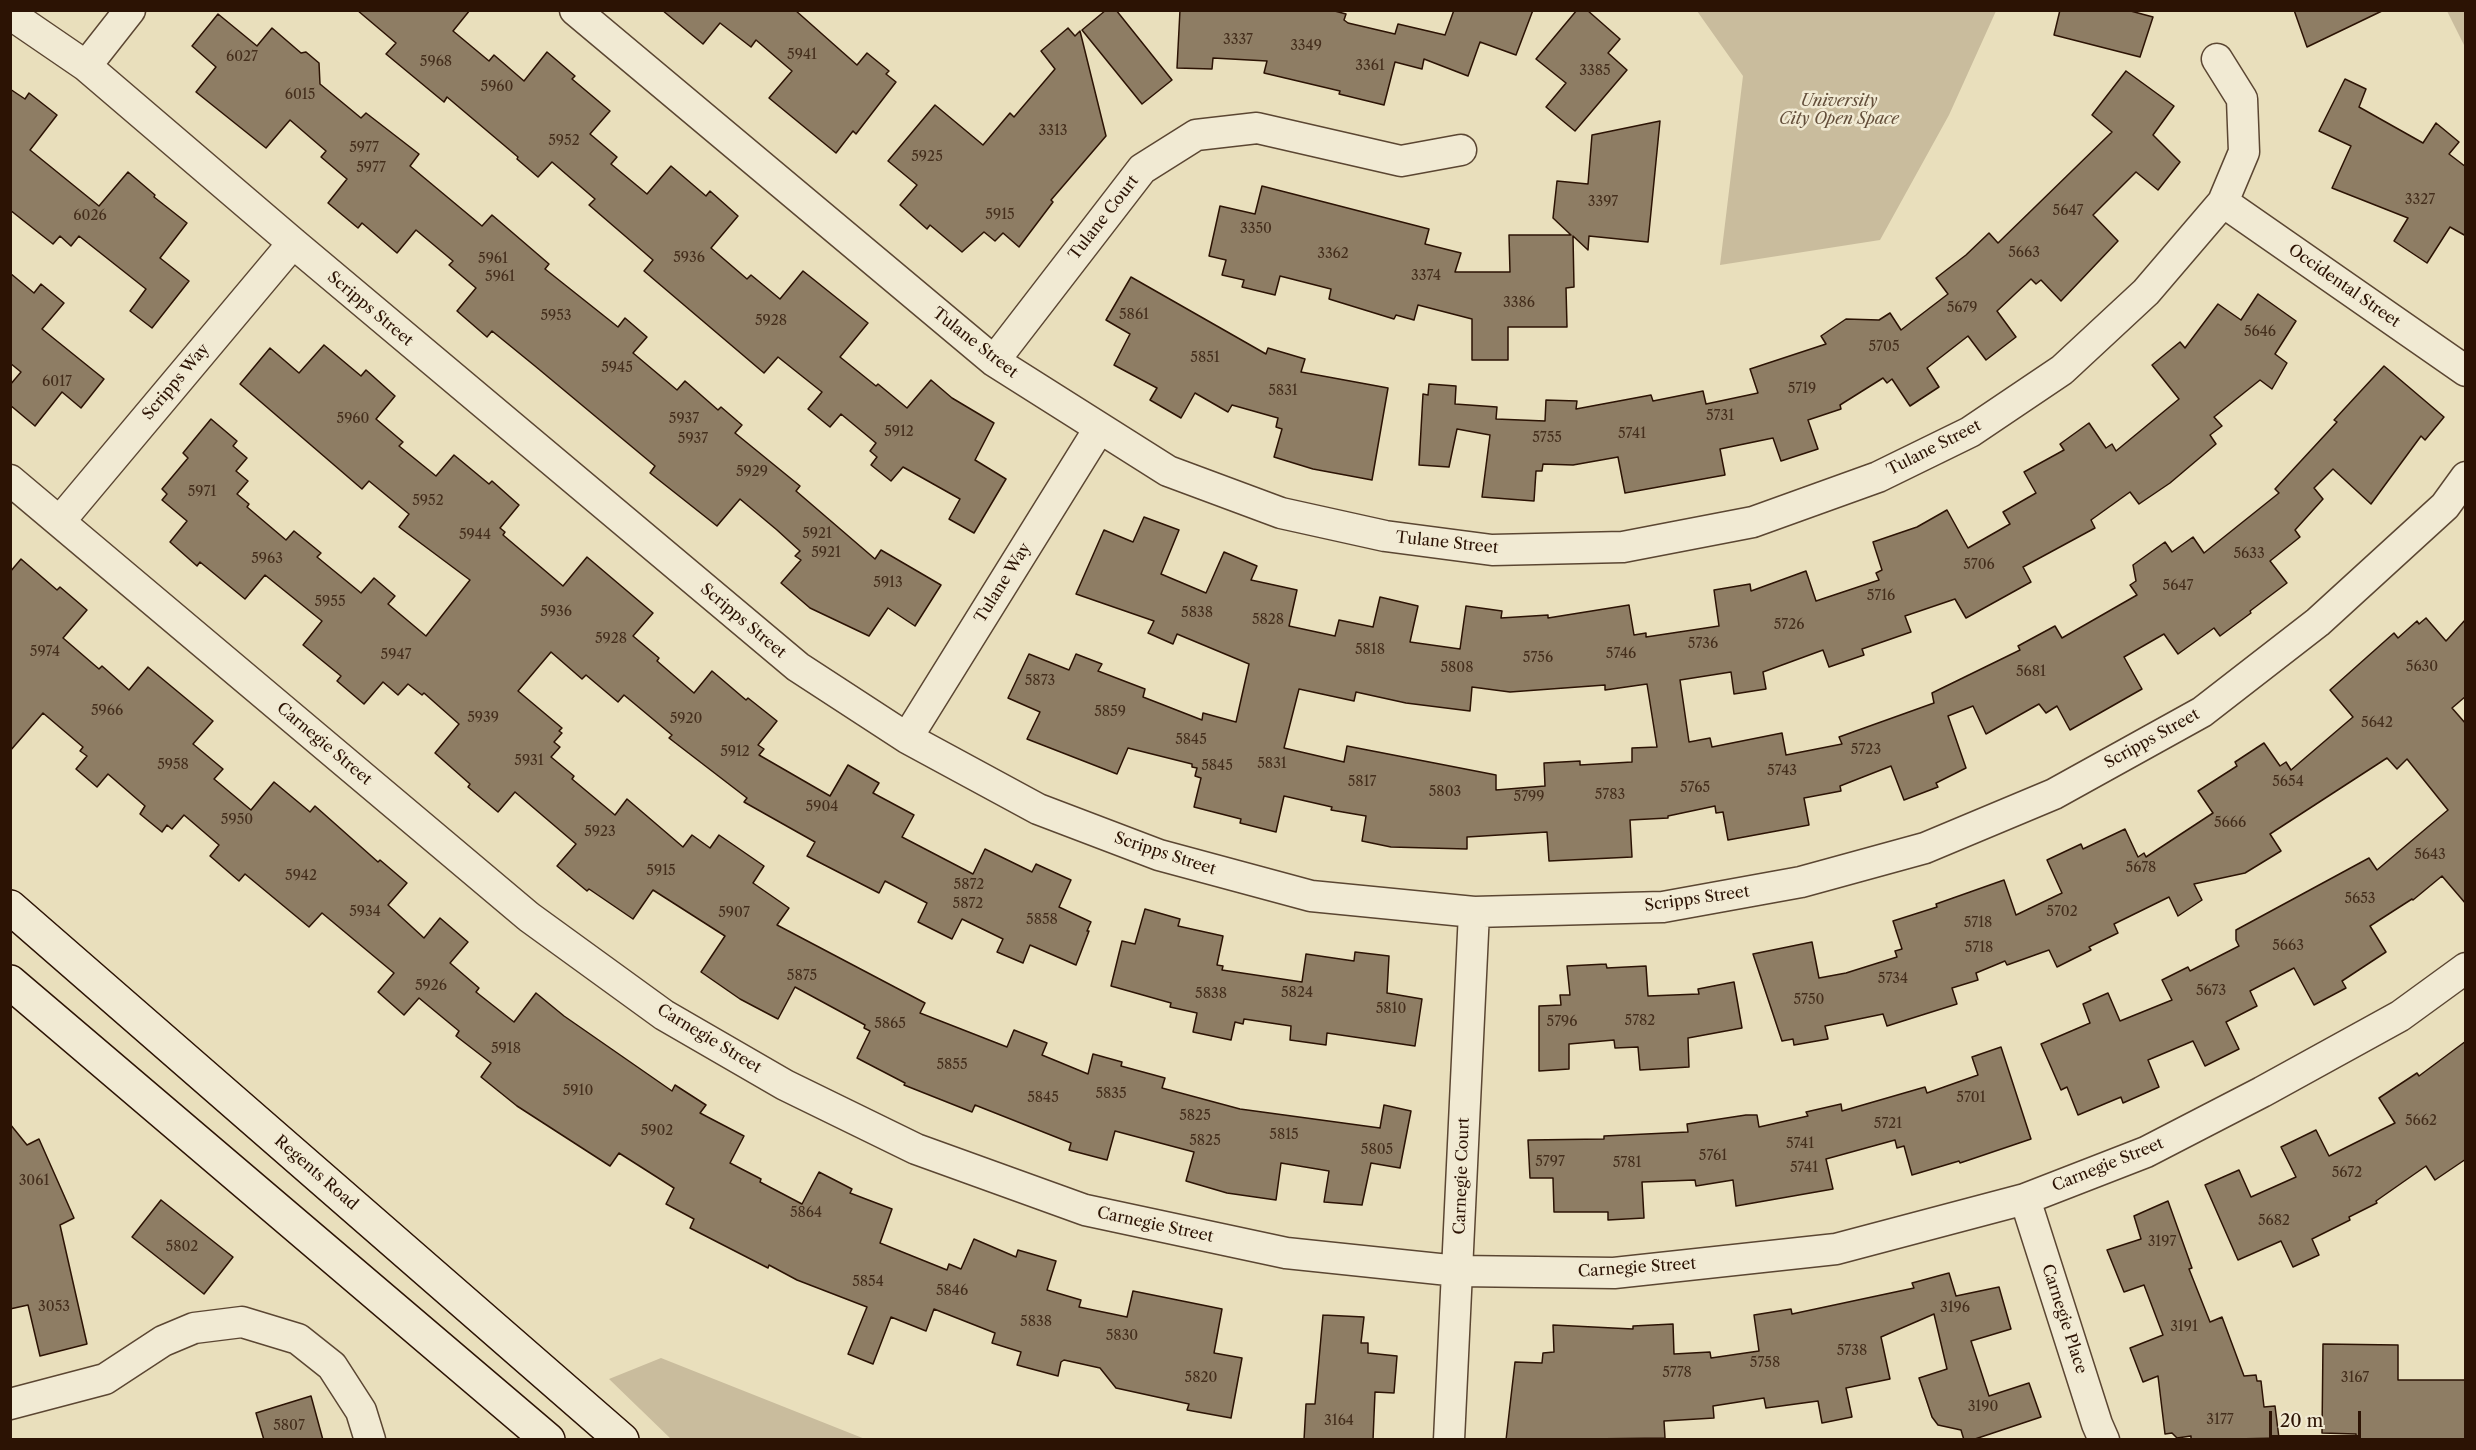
<!DOCTYPE html>
<style>
body{margin:0}
#map{position:relative;width:2476px;height:1450px;overflow:hidden;background:#e9dfbc;font-family:"Libre Caslon Text",serif}
canvas{display:block}
.frame{position:absolute;inset:0;border:12px solid #2c1304;pointer-events:none}
.scale{position:absolute;left:2269px;top:1411px;width:92px;height:27px;box-sizing:border-box;border:3px solid #2c1304;border-top:0;padding-left:8px;font-size:18px;line-height:21px;white-space:nowrap;color:#2c1304;-webkit-text-stroke:4px #f1ead3;paint-order:stroke}
</style>
<div id="map">
<canvas width="2476" height="1450"></canvas>
<div class="frame"></div>
<div class="scale">20 m</div>
</div>
<script>
const ctx = document.querySelector('canvas').getContext('2d');
ctx.lineJoin = 'round';
function paint(path, color) {
  ctx.fillStyle = color;
  ctx.fill(path, 'evenodd');
}
function shape(rows) {
  const path = new Path2D();
  for (const r of rows) {
    path.moveTo(r[0], r[1]);
    for (let i = 2; i < r.length; i += 2) path.lineTo(r[i], r[i + 1]);
  }
  return path;
}
function stroke(path, color, width, dash) {
  ctx.strokeStyle = color;
  ctx.lineWidth = width;
  ctx.lineCap = dash ? 'butt' : 'round';
  ctx.setLineDash(dash || []);
  ctx.stroke(path);
}
function label(font, color, halo, rows, align = 'center') {
  ctx.font = font + ' "Libre Caslon Text",serif';
  ctx.lineWidth = 5;
  ctx.setLineDash([]);
  ctx.textBaseline = 'middle';
  ctx.strokeStyle = halo;
  ctx.fillStyle = color;
  for (const [text, x, y, turn = 0] of rows) {
    ctx.save();
    ctx.translate(x, y);
    ctx.rotate((+turn || 0) * Math.PI / 180);
    ctx.textAlign = isNaN(turn) ? turn : align;
    if (halo) ctx.strokeText(text, 0, 0);
    ctx.fillText(text, 0, 0);
    ctx.restore();
  }
}
paint(shape([
 [1697,11,1996,11,1949,115,1880,240,1720,265,1743,76],
 [2447,11,2465,11,2465,47],
 [661,1358,865,1439,671,1439,609,1379]
]), '#c9bc9d');
const building = shape([
 [357,10,470,10,453,31,489,61,494,55,524,81,547,52,575,76,572,79,610,111,590,134,617,157,611,164,647,194,671,166,706,196,710,191,738,216,711,248,747,279,751,275,780,299,803,271,868,323,840,357,876,386,878,384,907,408,931,380,952,398,994,423,975,460,1006,479,974,533,949,519,960,499,903,467,891,481,871,465,877,457,870,451,876,443,841,414,830,427,808,409,822,392,778,357,764,373,644,271,653,260,589,205,595,199,552,162,538,177,517,159,518,157,447,97,444,102,386,54,396,43,357,10],
 [662,10,795,10,857,65,867,53,889,71,886,74,896,82,856,134,853,131,836,153,769,98,792,71,756,40,751,47,720,23,703,44,662,10],
 [1106,10,1116,10,1172,80,1142,104,1082,30,1106,10],
 [1180,10,1331,10,1346,14,1344,20,1348,23,1395,34,1398,24,1445,35,1454,10,1533,10,1516,55,1480,42,1468,76,1424,59,1422,69,1395,62,1384,105,1339,94,1340,91,1264,73,1267,61,1213,58,1212,69,1177,68,1180,10],
 [1577,10,1587,10,1620,39,1608,53,1627,70,1575,131,1546,107,1566,83,1536,59,1577,10],
 [2060,10,2127,10,2153,17,2140,57,2054,35,2060,10],
 [2294,10,2384,10,2307,47,2294,10],
 [218,14,257,46,272,28,301,53,306,52,319,63,320,84,361,118,366,113,419,154,410,166,482,226,492,215,549,264,545,269,618,327,625,318,647,337,633,353,677,390,685,381,718,410,721,407,742,425,735,433,800,486,796,491,875,559,881,550,941,585,915,626,888,608,869,636,810,608,781,583,801,560,795,556,800,551,777,530,740,499,717,526,650,473,655,466,535,366,492,331,487,337,457,311,476,288,449,265,453,261,416,230,397,253,362,223,358,228,328,203,347,179,321,157,326,151,290,120,266,148,196,92,216,67,192,46,218,14],
 [1068,28,1075,36,1080,31,1106,136,1051,200,1053,202,1019,247,1003,233,995,241,984,232,962,252,930,225,927,229,900,205,917,185,888,161,935,105,983,145,1010,113,1014,117,1055,69,1041,51,1068,28],
 [2126,71,2174,106,2153,135,2180,162,2158,190,2136,172,2093,215,2118,241,2061,301,2041,280,2036,284,2031,279,1997,311,2016,337,1986,360,1968,336,1927,368,1939,387,1910,406,1892,379,1887,383,1883,378,1840,405,1841,409,1808,420,1818,449,1781,461,1773,438,1720,449,1725,475,1625,493,1618,457,1573,465,1543,464,1542,471,1536,471,1534,501,1482,497,1490,435,1457,429,1449,467,1419,465,1423,394,1428,395,1429,384,1456,386,1455,404,1497,407,1496,419,1545,421,1546,400,1577,401,1576,409,1651,395,1653,401,1703,391,1706,404,1758,393,1750,369,1826,344,1821,336,1846,319,1879,320,1890,313,1901,330,1948,294,1936,278,1966,255,1989,233,1998,243,2112,132,2092,115,2126,71],
 [2345,79,2366,89,2359,107,2423,143,2436,123,2459,142,2449,154,2466,167,2466,236,2450,227,2427,263,2394,241,2408,218,2332,188,2351,146,2319,131,2345,79],
 [10,89,25,99,29,93,57,115,30,150,99,206,128,172,155,195,154,197,187,223,160,258,189,281,152,328,130,311,146,289,79,236,71,246,60,236,53,244,10,210,10,89],
 [1660,121,1648,242,1589,236,1588,250,1573,236,1574,287,1566,288,1567,327,1508,327,1508,360,1472,360,1472,319,1418,305,1414,320,1396,315,1394,319,1329,299,1331,289,1280,276,1275,295,1242,287,1244,280,1222,275,1226,260,1209,256,1220,206,1255,214,1262,186,1429,229,1425,244,1461,253,1455,272,1510,272,1509,235,1571,235,1553,218,1557,181,1588,184,1592,135,1660,121],
 [10,273,34,293,41,284,64,303,42,329,104,379,81,408,62,392,35,426,10,405,10,385,21,372,10,363,10,273],
 [1131,277,1266,354,1268,348,1305,359,1301,372,1388,388,1372,480,1313,469,1274,457,1282,429,1276,427,1278,418,1232,405,1228,412,1195,393,1181,418,1150,400,1157,388,1114,365,1130,334,1106,320,1131,277],
 [2258,294,2296,321,2275,354,2287,363,2272,389,2260,380,2214,417,2222,426,2210,435,2216,444,2170,483,2139,504,2130,492,2091,520,2095,528,2023,567,2031,582,1966,618,1955,599,1905,616,1911,632,1862,649,1864,655,1829,667,1823,650,1763,672,1766,689,1734,694,1731,672,1680,680,1689,742,1710,738,1712,747,1782,733,1786,755,1842,744,1839,737,1934,703,1932,693,2020,650,2018,646,2055,626,2062,638,2137,595,2130,585,2136,581,2133,565,2165,542,2172,552,2193,537,2204,553,2279,493,2275,489,2337,422,2334,420,2384,366,2444,417,2425,440,2421,436,2371,504,2333,469,2314,488,2323,499,2295,530,2300,537,2270,561,2287,583,2250,611,2251,613,2220,636,2214,628,2178,654,2164,634,2124,657,2142,689,2070,730,2057,706,2046,713,2039,704,1986,734,1973,706,1948,716,1966,768,1936,783,1938,787,1904,800,1891,766,1840,786,1841,791,1804,798,1809,825,1728,840,1723,812,1716,813,1715,806,1668,816,1668,818,1630,820,1632,857,1549,861,1547,832,1467,837,1467,849,1391,847,1362,841,1366,816,1331,810,1332,807,1284,796,1276,832,1240,823,1241,819,1194,807,1201,778,1195,776,1197,768,1192,767,1192,764,1128,748,1117,774,1027,739,1040,712,1008,698,1029,654,1069,670,1076,654,1102,664,1098,671,1145,689,1143,697,1202,720,1203,713,1236,722,1249,664,1177,634,1173,644,1148,633,1154,621,1076,594,1104,530,1133,542,1144,517,1179,530,1161,574,1206,593,1224,552,1257,566,1251,580,1297,590,1289,626,1335,636,1339,620,1373,627,1380,597,1418,606,1410,642,1460,649,1466,606,1502,611,1501,618,1548,615,1548,618,1629,605,1634,635,1646,633,1646,637,1719,626,1714,590,1750,584,1751,591,1806,571,1816,601,1879,580,1876,573,1882,570,1873,542,1917,527,1947,510,1968,548,2010,524,2003,512,2036,493,2024,472,2064,450,2060,444,2089,423,2106,448,2112,444,2116,451,2179,399,2152,365,2180,342,2185,348,2218,304,2241,320,2258,294],
 [1647,684,1657,747,1632,748,1632,762,1580,765,1580,761,1544,763,1545,786,1496,790,1496,775,1347,746,1344,762,1284,748,1299,689,1354,701,1356,692,1406,703,1470,711,1472,687,1510,692,1605,685,1605,690,1647,684],
 [324,345,361,376,366,370,395,396,376,419,403,442,399,446,436,476,454,455,489,484,492,481,519,505,500,528,505,532,503,535,563,586,587,557,653,613,633,636,659,658,657,661,694,693,712,671,746,700,748,698,777,721,758,745,764,749,759,755,830,796,848,765,879,783,873,793,914,815,902,837,973,874,985,849,1032,872,1036,864,1071,880,1059,907,1091,922,1087,931,1089,931,1076,965,1030,945,1023,963,997,952,1003,939,962,919,952,939,918,922,927,903,885,881,879,893,807,856,815,842,744,802,747,798,669,738,672,735,624,695,618,702,586,675,582,679,551,652,518,691,562,728,559,731,562,733,554,742,560,747,551,757,574,776,572,779,615,815,627,799,683,847,692,835,710,848,719,835,764,866,753,883,789,908,777,925,925,1003,920,1013,1007,1047,1014,1030,1047,1043,1042,1055,1088,1074,1093,1054,1122,1062,1121,1066,1165,1078,1162,1088,1240,1109,1380,1128,1384,1105,1411,1111,1400,1168,1371,1163,1362,1205,1324,1202,1329,1171,1281,1163,1276,1200,1227,1193,1186,1181,1194,1152,1115,1131,1107,1160,1069,1150,1071,1143,975,1105,972,1112,904,1085,905,1083,857,1058,870,1031,864,1028,865,1025,795,987,778,1019,740,999,701,972,725,936,653,890,633,919,589,889,587,891,557,866,576,844,515,792,498,812,468,787,470,784,435,753,459,724,424,693,422,695,408,684,398,695,383,682,364,704,337,681,341,676,303,645,322,621,265,575,245,599,200,562,197,566,170,542,187,521,162,500,167,494,162,489,188,458,183,453,211,419,237,441,233,446,247,458,236,471,248,481,237,494,249,504,247,507,286,540,294,531,321,553,317,557,361,593,374,578,395,596,388,604,426,636,470,580,399,527,409,514,369,481,362,489,240,384,270,348,299,373,324,345],
 [21,559,57,590,60,587,87,610,63,638,99,669,102,666,129,690,148,667,213,721,193,744,223,769,214,779,251,810,274,782,310,812,315,806,378,862,380,860,407,883,388,905,424,938,440,918,468,942,450,963,479,988,476,992,514,1022,536,993,564,1016,672,1091,675,1085,706,1105,700,1113,744,1136,730,1163,761,1179,760,1182,802,1204,819,1172,852,1189,850,1193,892,1209,880,1243,947,1270,949,1264,961,1269,974,1239,1016,1257,1018,1250,1056,1261,1047,1290,1081,1300,1079,1307,1127,1317,1133,1291,1222,1309,1214,1353,1242,1358,1231,1418,1187,1410,1189,1404,1116,1388,1100,1368,1064,1360,1061,1362,1058,1376,1017,1365,1021,1352,992,1343,995,1333,934,1309,926,1331,891,1317,873,1364,848,1354,867,1307,797,1280,769,1265,768,1268,690,1228,694,1219,666,1204,674,1188,619,1153,610,1166,517,1106,481,1077,491,1063,456,1036,459,1031,419,998,404,1015,378,992,394,973,322,913,309,927,245,874,239,881,210,856,219,845,184,815,172,829,167,825,162,832,140,814,145,806,108,774,97,787,76,769,87,756,80,751,83,747,43,713,10,751,10,572,21,559],
 [2426,618,2446,641,2466,619,2466,696,2452,708,2466,724,2466,904,2442,876,2413,900,2412,899,2370,926,2386,952,2342,981,2346,988,2314,1005,2294,968,2250,991,2257,1006,2226,1022,2239,1049,2205,1066,2193,1041,2148,1060,2159,1087,2123,1103,2121,1097,2078,1115,2067,1087,2061,1090,2041,1044,2090,1023,2083,1004,2108,993,2120,1021,2172,1000,2162,980,2188,967,2190,971,2239,946,2236,940,2236,930,2369,858,2377,870,2448,810,2407,759,2397,769,2387,758,2270,834,2281,851,2245,873,2194,884,2202,900,2178,916,2169,897,2114,924,2118,933,2089,947,2091,950,2057,967,2049,950,2007,965,2005,961,1976,973,1978,980,1952,988,1957,1004,1887,1026,1883,1014,1825,1026,1828,1039,1794,1045,1793,1039,1782,1041,1753,954,1812,942,1819,978,1846,973,1897,957,1895,951,1902,949,1893,921,1937,907,1936,904,2004,880,2016,915,2062,893,2047,860,2081,844,2083,849,2125,829,2138,857,2144,853,2146,857,2213,813,2198,791,2237,766,2235,762,2264,743,2280,766,2286,762,2291,770,2353,717,2330,690,2394,633,2398,638,2417,621,2419,624,2426,618],
 [1145,909,1180,919,1178,926,1223,936,1217,965,1223,966,1222,970,1302,982,1306,954,1354,961,1355,952,1389,956,1387,993,1422,999,1415,1046,1327,1033,1326,1045,1290,1040,1291,1026,1244,1019,1243,1024,1235,1022,1231,1040,1193,1032,1197,1013,1170,1007,1171,1003,1111,986,1122,941,1135,944,1145,909],
 [1606,964,1607,968,1646,966,1648,996,1699,994,1698,989,1734,982,1742,1028,1688,1038,1689,1067,1640,1070,1638,1047,1615,1048,1614,1040,1569,1044,1569,1069,1539,1071,1539,1006,1561,1005,1560,995,1570,995,1567,966,1606,964],
 [2466,1041,2466,1159,2435,1180,2426,1166,2376,1201,2377,1203,2349,1217,2350,1220,2312,1239,2319,1255,2293,1267,2281,1241,2238,1260,2205,1185,2239,1170,2251,1197,2296,1177,2281,1147,2316,1130,2329,1156,2395,1123,2379,1098,2417,1073,2419,1076,2466,1041],
 [2001,1047,2031,1139,1960,1163,1959,1161,1912,1175,1904,1146,1897,1148,1895,1140,1826,1159,1833,1189,1736,1206,1733,1180,1696,1186,1695,1180,1642,1182,1644,1218,1608,1220,1608,1212,1554,1212,1553,1178,1530,1178,1528,1140,1604,1139,1604,1136,1688,1132,1687,1124,1746,1115,1757,1115,1759,1127,1808,1116,1806,1112,1841,1104,1842,1111,1925,1087,1927,1093,1978,1075,1972,1057,2001,1047],
 [10,1124,27,1145,39,1139,74,1218,60,1225,87,1344,40,1356,28,1305,10,1309,10,1124],
 [161,1200,233,1257,204,1294,132,1237,161,1200],
 [2168,1201,2192,1268,2189,1269,2210,1322,2222,1317,2244,1376,2256,1375,2257,1381,2261,1381,2264,1407,2275,1406,2279,1438,2191,1440,2191,1436,2177,1438,2172,1433,2165,1434,2158,1376,2143,1382,2130,1348,2163,1335,2144,1285,2124,1292,2107,1250,2141,1239,2134,1216,2168,1201],
 [1949,1273,1956,1296,1999,1287,2011,1329,1971,1341,1989,1396,2029,1383,2041,1417,1972,1440,1964,1440,1961,1430,1938,1425,1932,1417,1919,1378,1947,1369,1934,1314,1881,1337,1890,1379,1846,1388,1852,1417,1822,1423,1818,1401,1766,1408,1764,1398,1713,1406,1714,1418,1664,1421,1665,1438,1506,1440,1515,1362,1542,1363,1543,1353,1554,1352,1553,1325,1633,1329,1633,1326,1673,1324,1674,1354,1710,1352,1711,1358,1759,1351,1754,1315,1791,1309,1792,1314,1914,1288,1912,1283,1949,1273],
 [1323,1315,1364,1317,1361,1343,1368,1343,1368,1353,1397,1356,1394,1393,1375,1392,1373,1440,1304,1440,1306,1404,1315,1404,1323,1315],
 [2323,1344,2398,1345,2398,1380,2466,1380,2466,1440,2356,1440,2356,1434,2322,1433,2323,1344],
 [311,1396,323,1440,264,1440,256,1413,311,1396]
]);
paint(building, '#8e7d64');
stroke(building, '#2c1304', 1.5);
const minor = shape([
 [575,10,994,361,1168,471,1281,513,1385,536,1492,550,1623,547,1753,522,1878,477,1970,432,2062,370,2146,292,2223,202,2244,152,2242,99,2217,59],
 [10,14,86,66,293,243,798,667,907,738,1038,809,1159,855,1311,896,1474,912,1663,907,1801,882,1925,848,2054,794,2202,712,2318,622,2445,506,2466,477],
 [86,66,130,10],
 [2223,202,2466,371],
 [994,361,1142,169,1196,135,1257,128,1401,161,1461,150],
 [10,480,529,917,664,1015,785,1085,916,1149,1085,1210,1286,1253,1458,1271,1614,1273,1836,1249,2025,1199,2146,1152,2262,1092,2400,1016,2466,968],
 [60,521,293,243],
 [907,738,1099,429],
 [2025,1199,2097,1424,2104,1440],
 [10,1404,105,1379,163,1341,194,1328,242,1322,298,1339,332,1366,361,1411,370,1440],
 [1449,1440,1474,912]
]);
const secondary = shape([
 [10,907,622,1440],
 [10,982,548,1440]
]);
stroke(minor, '#5b4632', 33);
stroke(secondary, '#2c1304', 36);
stroke(minor, '#f1ead3', 30);
stroke(secondary, '#f1ead3', 33);
label('14px', '#442e1c', null, [
 ["3337",1238,40],
 ["3349",1306,46],
 ["5941",802,55],
 ["6027",242,57],
 ["5968",436,62],
 ["3361",1370,66],
 ["3385",1595,71],
 ["5960",497,87],
 ["6015",300,95],
 ["3313",1053,131],
 ["5952",564,141],
 ["5977",364,148],
 ["5925",927,157],
 ["5977",371,168],
 ["3327",2420,200],
 ["3397",1603,202],
 ["5647",2068,211],
 ["5915",1000,215],
 ["6026",90,216],
 ["3350",1256,229],
 ["5663",2024,253],
 ["3362",1333,254],
 ["5936",689,258],
 ["5961",493,259],
 ["3374",1426,276],
 ["5961",500,277],
 ["3386",1519,303],
 ["5679",1962,308],
 ["5861",1134,315],
 ["5953",556,316],
 ["5928",771,321],
 ["5646",2260,332],
 ["5705",1884,347],
 ["5851",1205,358],
 ["5945",617,368],
 ["6017",57,382],
 ["5719",1802,389],
 ["5831",1283,391],
 ["5731",1720,416],
 ["5960",353,419],
 ["5937",684,419],
 ["5912",899,432],
 ["5741",1632,434],
 ["5755",1547,438],
 ["5937",693,439],
 ["5929",752,472],
 ["5971",202,492],
 ["5952",428,501],
 ["5921",817,534],
 ["5944",475,535],
 ["5921",826,553],
 ["5633",2249,554],
 ["5963",267,559],
 ["5706",1979,565],
 ["5913",888,583],
 ["5647",2178,586],
 ["5716",1881,596],
 ["5955",330,602],
 ["5936",556,612],
 ["5838",1197,613],
 ["5828",1268,620],
 ["5726",1789,625],
 ["5928",611,639],
 ["5736",1703,644],
 ["5818",1370,650],
 ["5974",45,652],
 ["5746",1621,654],
 ["5947",396,655],
 ["5756",1538,658],
 ["5630",2422,667],
 ["5808",1457,668],
 ["5681",2031,672],
 ["5873",1040,681],
 ["5966",107,711],
 ["5859",1110,712],
 ["5939",483,718],
 ["5920",686,719],
 ["5642",2377,723],
 ["5845",1191,740],
 ["5723",1866,750],
 ["5912",735,752],
 ["5931",529,761],
 ["5831",1272,764],
 ["5958",173,765],
 ["5845",1217,766],
 ["5743",1782,771],
 ["5817",1362,782],
 ["5654",2288,782],
 ["5765",1695,788],
 ["5803",1445,792],
 ["5783",1610,795],
 ["5799",1529,797],
 ["5904",822,807],
 ["5950",237,820],
 ["5666",2230,823],
 ["5923",600,832],
 ["5643",2430,855],
 ["5678",2141,868],
 ["5915",661,871],
 ["5942",301,876],
 ["5872",969,885],
 ["5653",2360,899],
 ["5872",968,904],
 ["5934",365,912],
 ["5702",2062,912],
 ["5907",734,913],
 ["5858",1042,920],
 ["5718",1978,923],
 ["5663",2288,946],
 ["5718",1979,948],
 ["5875",802,976],
 ["5734",1893,979],
 ["5926",431,986],
 ["5673",2211,991],
 ["5824",1297,993],
 ["5838",1211,994],
 ["5750",1809,1000],
 ["5810",1391,1009],
 ["5782",1640,1021],
 ["5796",1562,1022],
 ["5865",890,1024],
 ["5918",506,1049],
 ["5855",952,1065],
 ["5910",578,1091],
 ["5835",1111,1094],
 ["5845",1043,1098],
 ["5701",1971,1098],
 ["5825",1195,1116],
 ["5662",2421,1121],
 ["5721",1888,1124],
 ["5902",657,1131],
 ["5815",1284,1135],
 ["5825",1205,1141],
 ["5741",1800,1144],
 ["5805",1377,1150],
 ["5761",1713,1156],
 ["5797",1550,1162],
 ["5781",1627,1163],
 ["5741",1804,1168],
 ["5672",2347,1173],
 ["3061",34,1181],
 ["5864",806,1213],
 ["5682",2274,1221],
 ["3197",2162,1242],
 ["5802",182,1247],
 ["5854",868,1282],
 ["5846",952,1291],
 ["3053",54,1307],
 ["3196",1955,1308],
 ["5838",1036,1322],
 ["3191",2184,1327],
 ["5830",1122,1336],
 ["5738",1852,1351],
 ["5758",1765,1363],
 ["5778",1677,1373],
 ["5820",1201,1378],
 ["3167",2355,1378],
 ["3190",1983,1407],
 ["3177",2220,1420],
 ["3164",1339,1421],
 ["5807",289,1426]
]);
label('italic 16px', '#634e3a', '#f1ead3', [
 ["University",1839,101],
 ["City Open Space",1839,119]
]);
label('16px', '#2c1304', '#f1ead3', [
 ["Tulane Court",1104,218,-52],
 ["Occidental Street",2344,286,35],
 ["Scripps Street",370,309,40],
 ["Tulane Street",975,343,38],
 ["Scripps Way",176,382,-50],
 ["Tulane Street",1934,448,-27],
 ["Tulane Street",1447,543,6],
 ["Tulane Way",1003,583,-58],
 ["Scripps Street",743,621,40],
 ["Scripps Street",2152,739,-29],
 ["Carnegie Street",324,744,40],
 ["Scripps Street",1165,854,18],
 ["Scripps Street",1697,899,-8],
 ["Carnegie Street",709,1039,31],
 ["Carnegie Street",2108,1165,-22],
 ["Regents Road",316,1173,41],
 ["Carnegie Court",1462,1176,-88],
 ["Carnegie Street",1155,1225,12],
 ["Carnegie Street",1637,1268,-4],
 ["Carnegie Place",2064,1319,72]
]);
</script>
